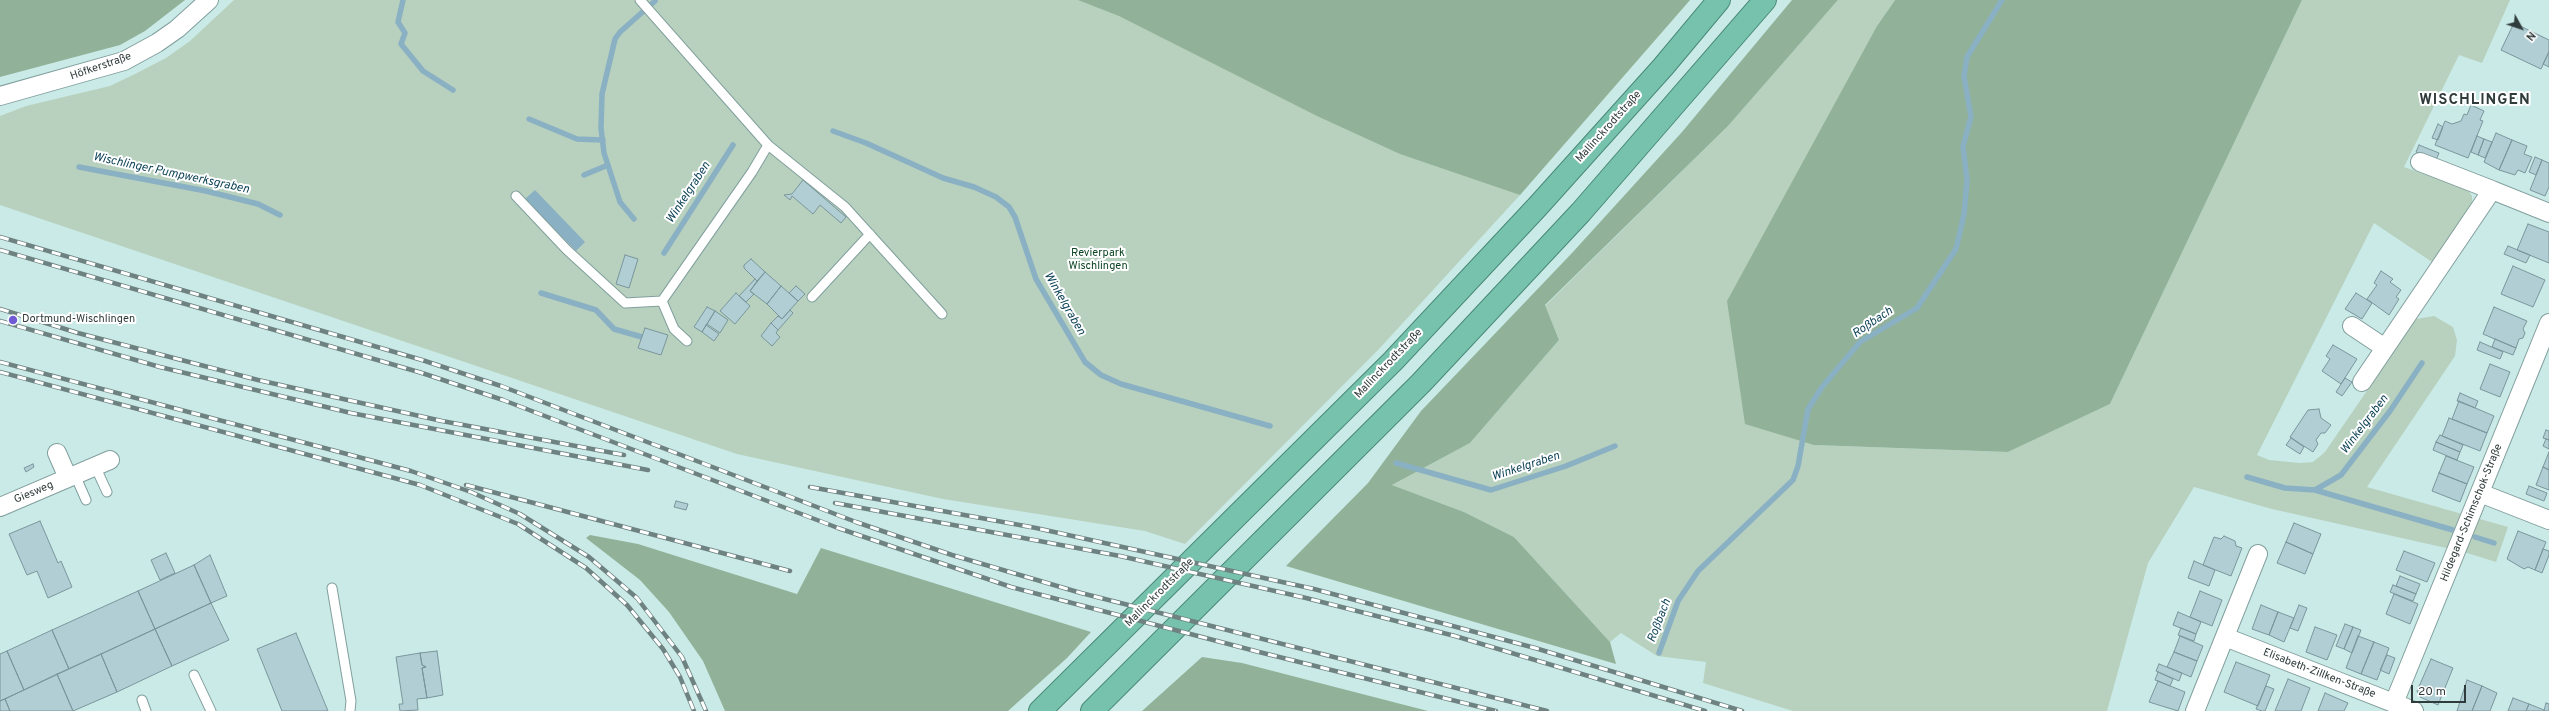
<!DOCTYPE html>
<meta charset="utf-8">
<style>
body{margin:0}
#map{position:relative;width:2549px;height:711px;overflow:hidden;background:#caeae7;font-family:Overpass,sans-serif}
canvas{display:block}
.north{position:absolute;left:2501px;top:8px;width:40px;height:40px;-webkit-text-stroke:3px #fff;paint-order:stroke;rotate:130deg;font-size:11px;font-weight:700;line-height:16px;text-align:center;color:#303c3b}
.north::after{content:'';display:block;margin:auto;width:14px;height:18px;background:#303c3b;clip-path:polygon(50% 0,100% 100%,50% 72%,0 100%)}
.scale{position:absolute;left:2411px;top:685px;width:55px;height:18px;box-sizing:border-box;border:2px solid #303c3b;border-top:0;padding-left:5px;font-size:12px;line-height:14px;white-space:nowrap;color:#303c3b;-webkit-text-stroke:3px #fff;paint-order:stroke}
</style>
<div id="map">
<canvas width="2549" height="711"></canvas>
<div class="north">N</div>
<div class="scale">20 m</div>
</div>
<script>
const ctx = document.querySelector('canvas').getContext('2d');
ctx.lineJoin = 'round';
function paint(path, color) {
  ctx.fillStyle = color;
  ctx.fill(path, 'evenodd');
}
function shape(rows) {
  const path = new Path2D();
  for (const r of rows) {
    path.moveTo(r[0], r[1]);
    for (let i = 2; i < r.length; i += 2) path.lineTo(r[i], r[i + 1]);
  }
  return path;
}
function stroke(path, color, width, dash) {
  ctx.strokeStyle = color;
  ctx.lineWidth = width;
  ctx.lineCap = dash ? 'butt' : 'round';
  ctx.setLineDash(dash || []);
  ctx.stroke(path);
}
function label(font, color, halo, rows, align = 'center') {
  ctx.font = font + ' Overpass,sans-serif';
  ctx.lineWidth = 4;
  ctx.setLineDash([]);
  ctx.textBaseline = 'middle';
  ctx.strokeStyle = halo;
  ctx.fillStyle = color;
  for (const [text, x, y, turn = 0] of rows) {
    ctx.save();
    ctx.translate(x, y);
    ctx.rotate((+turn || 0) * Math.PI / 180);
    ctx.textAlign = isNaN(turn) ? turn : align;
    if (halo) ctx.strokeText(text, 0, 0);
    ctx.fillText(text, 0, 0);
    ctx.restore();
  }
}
paint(shape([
 [234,0,1690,0,1520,195,1379,349,1185,544,1145,531,943,499,737,454,0,205,0,116,26,106,110,86,137,73,166,58,190,41],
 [1838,0,1895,0,1877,26,1814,445,2008,452,2110,404,2302,0,2510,0,2482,63,2459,55,2404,167,2468,190,2472,196,2472,202,2463,222,2435,264,2374,223,2257,455,2269,460,2300,463,2313,462,2325,452,2416,319,2434,316,2453,327,2457,340,2455,356,2367,487,2508,527,2496,562,2464,552,2272,509,2194,487,2148,563,2107,711,1793,711,1703,683,1706,662,1657,656,1621,633,1610,642,1514,537,1464,512,1392,485,1470,443,1559,340,1545,306,1728,126]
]), '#b8d1be');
paint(shape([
 [0,0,185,0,145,31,120,45,0,77],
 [1078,0,1690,0,1520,195,1400,154,1317,116,1119,16],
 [1792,0,1838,0,1728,126,1545,305,1559,340,1470,443,1392,485,1464,512,1514,537,1610,642,1616,664,1286,566,1368,483,1421,411,1572,253,1682,132],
 [1895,0,2302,0,2110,404,2008,452,1814,445,1745,424,1727,301,1877,26],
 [590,535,638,544,797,594,821,548,1091,632,1067,658,1008,711,725,711,703,661,669,612,640,580,586,538],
 [1202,657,1242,663,1428,711,1142,711]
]), '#91b299');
paint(shape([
 [535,190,585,242,576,251,525,199]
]), '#8ab0c3');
stroke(shape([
 [403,0,398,22,405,33,401,44,423,71,453,90],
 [529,119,577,139,603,140],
 [833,131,866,143,943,178,974,187,996,197,1009,207,1015,217,1036,279,1085,362,1101,375,1121,384,1270,426],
 [79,167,206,191,258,204,280,215],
 [584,175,608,165],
 [634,219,620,202,604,153,601,128,602,94,615,39,620,32,655,1],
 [664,253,733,145],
 [541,293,596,310,614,329,642,337],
 [1396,463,1491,490,1566,466,1615,446],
 [2247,477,2285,488,2315,490,2453,530],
 [2315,490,2341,475,2390,411,2422,363],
 [2475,537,2494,543],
 [1659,653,1678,601,1698,571,1793,480,1798,466,1808,409,1822,387,1860,342,1917,308,1956,249,1964,214,1967,180,1963,146,1971,117,1964,76,1967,57,2002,0]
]), '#8ab0c3', 5.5);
const building = shape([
 [2514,23,2549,40,2549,52,2541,69,2501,50,2514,23],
 [2549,52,2549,67,2543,64,2549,52],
 [2471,105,2484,111,2480,120,2483,121,2468,158,2435,145,2445,121,2452,124,2461,121,2464,114,2467,115,2471,105],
 [2438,124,2443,127,2438,140,2432,138,2438,124],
 [2496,133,2512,140,2499,170,2484,162,2496,133],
 [2477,136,2484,139,2478,155,2471,152,2477,136],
 [2484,139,2492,142,2485,158,2478,155,2484,139],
 [2512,140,2527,146,2524,154,2532,157,2525,173,2518,170,2515,175,2499,170,2512,140],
 [2419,145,2439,153,2436,160,2416,152,2419,145],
 [2535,157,2542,160,2536,175,2529,172,2535,157],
 [2542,160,2549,163,2549,187,2545,196,2530,190,2542,160],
 [803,180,846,217,841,223,820,205,813,214,792,196,790,200,784,195,792,194,803,180],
 [2528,224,2549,232,2549,263,2517,250,2528,224],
 [2508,246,2530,255,2526,263,2504,254,2508,246],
 [625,255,638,259,629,288,616,284,625,255],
 [751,259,765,272,757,281,744,268,744,265,751,259],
 [2513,266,2545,280,2533,307,2501,294,2513,266],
 [2381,271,2393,279,2390,282,2401,290,2396,297,2399,299,2389,315,2367,299,2377,285,2374,283,2381,271],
 [765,272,781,286,767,304,750,291,765,272],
 [755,279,757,281,750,291,754,294,746,302,739,296,755,279],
 [781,286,798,301,782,319,767,304,781,286],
 [796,286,805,294,798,301,789,293,796,286],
 [736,293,750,306,735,324,720,311,736,293],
 [2356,293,2372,303,2362,319,2345,309,2356,293],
 [707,307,715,311,702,332,694,327,707,307],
 [2494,307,2527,321,2523,329,2525,333,2523,338,2519,339,2516,348,2483,334,2494,307],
 [790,310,793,313,778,330,771,323,778,316,782,319,790,310],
 [715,311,728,320,720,333,707,324,715,311],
 [771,323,778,330,776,333,780,337,772,346,761,336,771,323],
 [706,325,719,334,714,341,702,332,706,325],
 [645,328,668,335,661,355,638,348,645,328],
 [2495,339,2516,348,2513,355,2492,347,2495,339],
 [2480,342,2503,352,2500,359,2477,350,2480,342],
 [2333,345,2357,359,2341,384,2322,371,2330,359,2326,356,2333,345],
 [2490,364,2510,372,2500,397,2480,389,2490,364],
 [2345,378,2352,382,2342,396,2336,392,2345,378],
 [2460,393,2478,401,2475,408,2457,401,2460,393],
 [2459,401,2494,416,2487,433,2452,419,2459,401],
 [2319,409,2321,418,2331,425,2325,433,2321,433,2316,440,2318,444,2313,452,2290,437,2308,410,2319,409],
 [2449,418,2487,433,2480,451,2442,436,2449,418],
 [2546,430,2549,431,2549,440,2543,438,2546,430],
 [2440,435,2463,445,2460,452,2436,442,2440,435],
 [2291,438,2304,447,2300,454,2286,445,2291,438],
 [2546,439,2549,440,2549,449,2543,446,2546,439],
 [2436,442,2460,452,2457,460,2433,450,2436,442],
 [2549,452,2549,470,2543,467,2549,452],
 [2446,456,2474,467,2467,484,2439,473,2446,456],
 [33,464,34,467,26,472,24,468,33,464],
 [2543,467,2549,470,2549,490,2536,485,2543,467],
 [2439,473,2467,484,2460,502,2432,491,2439,473],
 [2529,486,2547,493,2544,501,2526,494,2529,486],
 [676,501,688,504,686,510,674,507,676,501],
 [40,521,58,563,61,561,72,587,48,598,37,571,27,575,9,534,40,521],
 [2294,523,2321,534,2313,554,2286,542,2294,523],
 [2518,531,2546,542,2535,570,2528,567,2524,569,2507,559,2518,531],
 [2224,536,2235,541,2236,546,2242,548,2231,576,2203,565,2214,537,2221,539,2224,536],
 [2286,542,2313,554,2305,574,2277,563,2286,542],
 [2543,549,2549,551,2549,555,2542,573,2535,570,2543,549],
 [2404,551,2435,563,2427,582,2396,570,2404,551],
 [166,553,175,573,160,580,151,560,166,553],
 [210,555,227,596,211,603,194,565,210,555],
 [2194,561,2215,570,2209,586,2188,578,2194,561],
 [194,565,211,603,155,629,138,591,194,565],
 [2400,576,2420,584,2416,594,2396,586,2400,576],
 [2393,585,2416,594,2413,601,2390,592,2393,585],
 [138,591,155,629,69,669,52,630,138,591],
 [2200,591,2222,600,2212,626,2190,617,2200,591],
 [2394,594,2418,604,2410,624,2386,614,2394,594],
 [211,603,229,640,172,666,155,629,211,603],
 [2261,605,2278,612,2269,635,2252,629,2261,605],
 [2299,605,2307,608,2298,631,2290,628,2299,605],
 [2178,612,2201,622,2196,634,2173,625,2178,612],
 [2278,612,2294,618,2284,642,2269,635,2278,612],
 [2345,624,2353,627,2344,649,2336,646,2345,624],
 [2315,627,2337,635,2327,660,2306,652,2315,627],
 [2353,627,2361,630,2352,653,2344,649,2353,627],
 [2181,628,2196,634,2194,641,2178,635,2181,628],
 [155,629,172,666,117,692,101,654,155,629],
 [52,630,69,669,24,690,7,651,52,630],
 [296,633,328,711,282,711,257,649,296,633],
 [2180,636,2203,646,2197,661,2174,652,2180,636],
 [2358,636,2374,642,2361,674,2346,668,2358,636],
 [2374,642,2389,648,2377,680,2361,674,2374,642],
 [7,651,24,690,0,701,0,654,7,651],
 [437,651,443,695,427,698,422,668,426,667,422,665,420,653,437,651],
 [2174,652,2197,661,2191,677,2167,667,2174,652],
 [420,653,422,665,426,667,422,668,427,698,417,699,418,710,400,711,399,704,403,704,396,657,420,653],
 [101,654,117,692,73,711,57,674,101,654],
 [2387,655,2395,658,2389,674,2380,670,2387,655],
 [2431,659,2453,668,2438,705,2420,697,2417,691,2431,659],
 [2236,662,2270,675,2258,706,2224,692,2236,662],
 [2159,664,2182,673,2179,681,2156,671,2159,664],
 [2158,672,2173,679,2170,686,2155,680,2158,672],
 [57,674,73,711,10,711,5,699,57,674],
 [2288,679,2310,688,2301,711,2275,711,2288,679],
 [2467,680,2482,686,2472,711,2457,711,2467,680],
 [2158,681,2185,692,2178,711,2149,702,2158,681],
 [2266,686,2274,689,2265,711,2262,711,2256,709,2266,686],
 [2482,686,2497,693,2490,711,2472,711,2482,686],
 [2325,693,2348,703,2344,711,2318,711,2325,693],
 [2513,698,2529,704,2526,711,2508,711,2513,698],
 [5,699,10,711,0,711,0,701,5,699],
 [2546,703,2549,704,2549,711,2544,711,2546,703],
 [2529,704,2544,710,2544,711,2526,711,2529,704]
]);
paint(building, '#b0ced4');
stroke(building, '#7a969c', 1);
const service = shape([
 [640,0,768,145,845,207,942,314],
 [516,196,567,250,625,303,662,301,752,172,768,145],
 [812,297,870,234],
 [662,301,674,329,687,341],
 [95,466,107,492],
 [75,475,86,500],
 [332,588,351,701,350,711],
 [194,675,211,711],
 [142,700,146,711]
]);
const minor = shape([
 [0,96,124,61,157,43,177,29,209,0],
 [2420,162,2492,190],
 [2352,326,2385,348],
 [2362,382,2492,190,2549,213],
 [57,453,68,478],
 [2480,493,2549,520],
 [0,507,110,460],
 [2225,637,2414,711],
 [2394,703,2549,323],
 [2195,711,2258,554]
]);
const trunk = shape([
 [1040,711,1393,361,1538,206,1663,67,1719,0],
 [1092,711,1421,383,1581,212,1765,0]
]);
stroke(service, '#819f9d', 11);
stroke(minor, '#819f9d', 20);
stroke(trunk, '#488977', 24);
stroke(service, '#fff', 9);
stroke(minor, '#fff', 18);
stroke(trunk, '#77c2ac', 22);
const rail = shape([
 [0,237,422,360,501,386,856,522,952,555,1081,593,1547,711],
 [0,250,422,373,503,400,838,528,1011,587,1259,652,1496,711],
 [0,309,78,333,258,380,442,421,624,455],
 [0,321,160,367,351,413,648,470],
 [0,362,411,471,471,492,520,514,589,557,637,598,682,657,706,711],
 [0,372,420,485,518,524,586,568,627,605,663,649,680,677,694,711],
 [466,485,790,571],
 [810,487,1036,528,1314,589,1535,648,1742,711],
 [835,503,1120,556,1306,598,1455,636,1705,711]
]);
stroke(rail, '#6e8281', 4.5);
stroke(rail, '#fff', 3, [9]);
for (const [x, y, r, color] of [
 [13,320,5,"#705bd5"]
]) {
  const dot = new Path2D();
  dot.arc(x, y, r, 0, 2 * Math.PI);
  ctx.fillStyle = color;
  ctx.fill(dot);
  stroke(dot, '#fff', 1.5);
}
label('11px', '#303c3b', '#fff', [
 ["Höfkerstraße",101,67,-19],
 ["Mallinckrodtstraße",1609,127,-48],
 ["Mallinckrodtstraße",1389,364,-46],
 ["Giesweg",34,493,-23],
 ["Hildegard-Schimschok-Straße",2472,513,-68],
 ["Mallinckrodtstraße",1160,593,-45],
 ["Elisabeth-Zillken-Straße",2319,674,21]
]);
label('11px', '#0d4423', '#fff', [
 ["Revierpark",1098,254],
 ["Wischlingen",1098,267]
]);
label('11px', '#303c3b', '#fff', [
 ["Dortmund-Wischlingen",22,320]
], 'left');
label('italic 12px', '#10455a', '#fff', [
 ["Wischlinger Pumpwerksgraben",171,174,12],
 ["Winkelgraben",689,193,-57],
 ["Winkelgraben",1064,304,60],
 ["Roßbach",1873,323,-34],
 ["Winkelgraben",2365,425,-53],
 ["Winkelgraben",1526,467,-18],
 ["Roßbach",1660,621,-69]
]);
ctx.letterSpacing = '1px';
label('bold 15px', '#303c3b', '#fff', [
 ["WISCHLINGEN",2475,101]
]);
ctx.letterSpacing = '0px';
</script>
